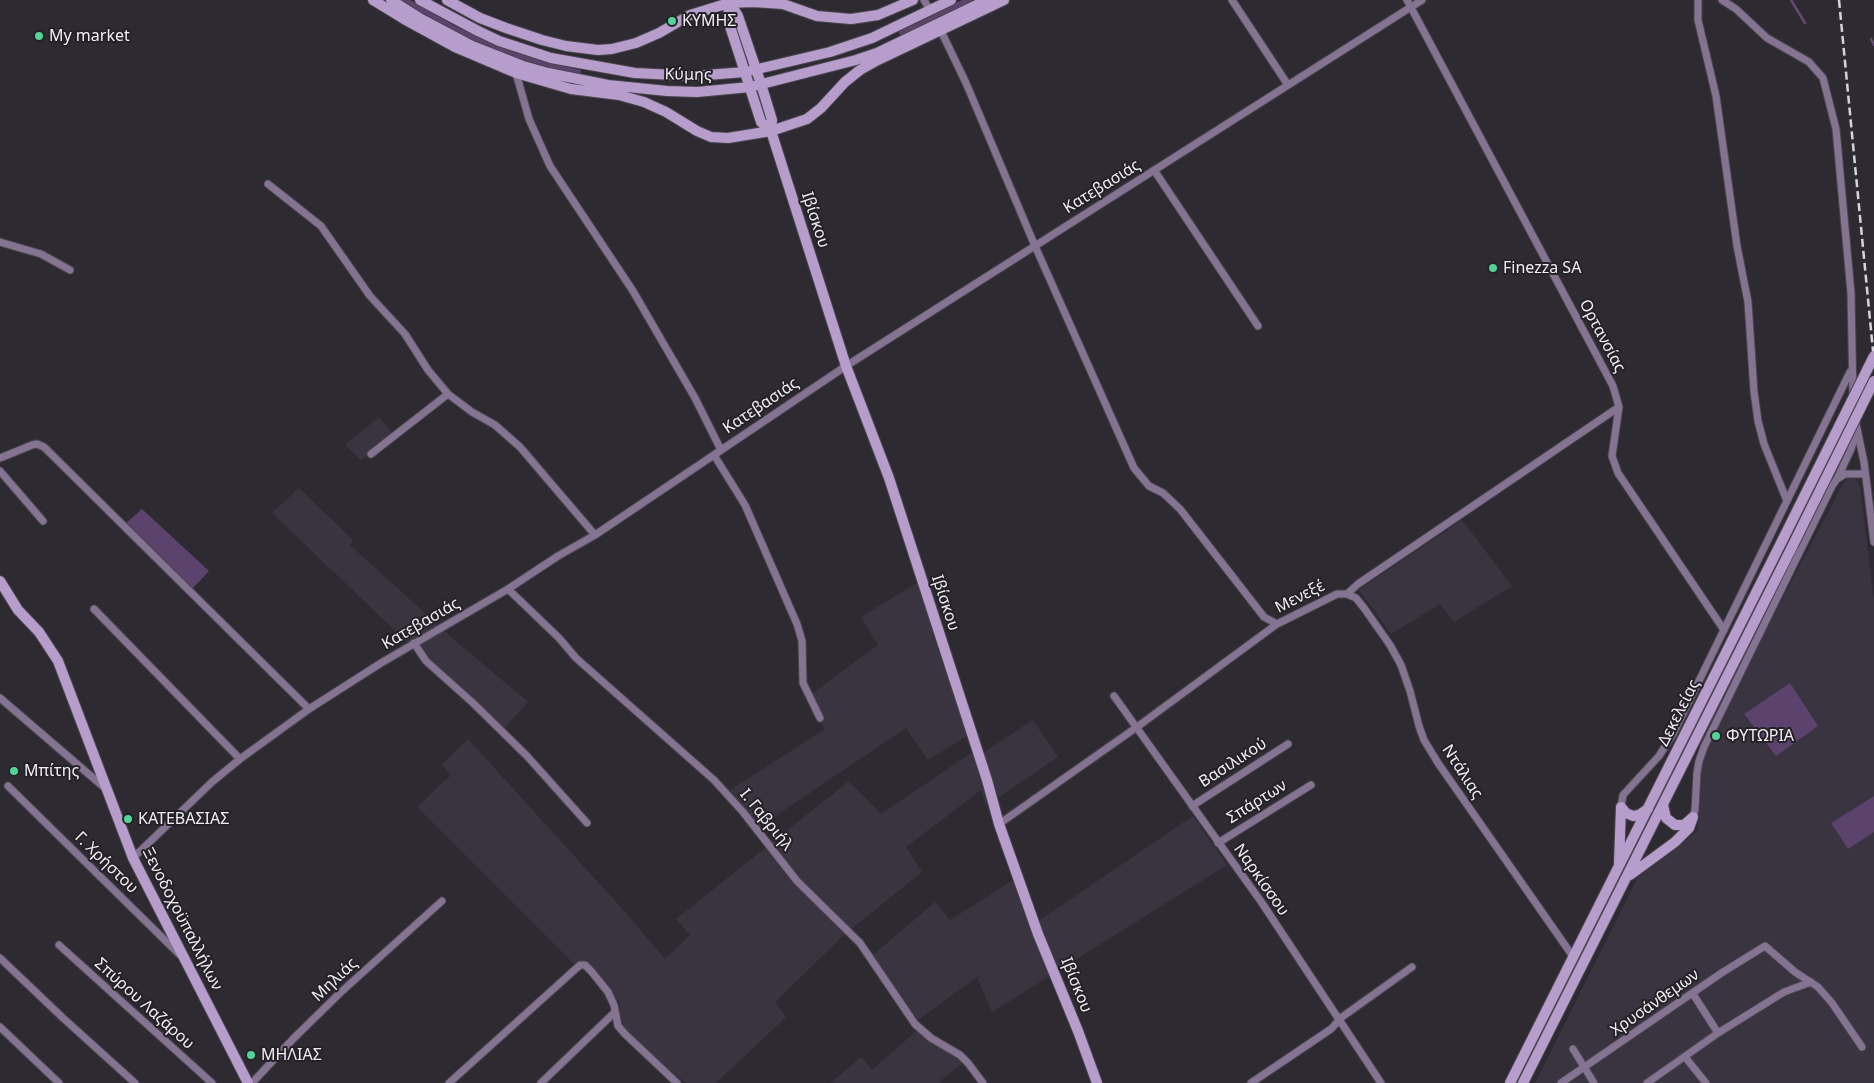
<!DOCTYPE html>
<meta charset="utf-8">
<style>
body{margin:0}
canvas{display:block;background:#2e2a32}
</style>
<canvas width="1874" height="1083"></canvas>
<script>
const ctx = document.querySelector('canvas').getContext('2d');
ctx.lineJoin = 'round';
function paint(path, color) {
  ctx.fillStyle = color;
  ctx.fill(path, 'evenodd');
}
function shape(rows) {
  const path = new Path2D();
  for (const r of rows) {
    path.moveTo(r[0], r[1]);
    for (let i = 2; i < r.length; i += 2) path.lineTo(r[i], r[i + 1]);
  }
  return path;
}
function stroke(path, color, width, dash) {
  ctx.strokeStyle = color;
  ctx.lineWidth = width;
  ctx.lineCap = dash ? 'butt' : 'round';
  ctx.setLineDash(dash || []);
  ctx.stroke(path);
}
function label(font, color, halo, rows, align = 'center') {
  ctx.font = font + ' "Noto Sans",sans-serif';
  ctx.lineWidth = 4;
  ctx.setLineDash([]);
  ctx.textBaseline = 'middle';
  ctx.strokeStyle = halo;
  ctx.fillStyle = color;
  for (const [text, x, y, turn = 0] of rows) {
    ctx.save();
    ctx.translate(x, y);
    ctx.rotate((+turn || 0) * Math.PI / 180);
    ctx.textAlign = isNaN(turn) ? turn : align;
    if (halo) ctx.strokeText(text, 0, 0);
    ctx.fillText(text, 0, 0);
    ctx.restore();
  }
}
paint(shape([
 [379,417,393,434,361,460,345,445],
 [1848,479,1855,479,1860,485,1874,601,1874,796,1831,823,1848,849,1874,832,1874,1083,1535,1083,1638,877,1698,831,1703,750,1844,482],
 [299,488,353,540,350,545,451,637,528,702,501,732,428,660,415,639,408,643,272,513],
 [1462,520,1512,586,1454,622,1440,604,1391,634,1359,590],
 [917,583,967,736,928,760,906,728,759,827,727,792,825,729,806,698,878,645,861,617],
 [1033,720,1058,757,986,806,981,790,906,847,922,872,845,934,775,1002,786,1017,716,1083,686,1083,642,1047,621,1024,619,1001,586,963,574,964,417,807,451,775,442,765,468,739,627,914,665,959,690,935,676,919,849,781,881,814,971,753,974,759],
 [1193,816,1227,865,992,1012,977,977,918,1020,872,956,935,902,950,920,1013,880,1031,926],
 [922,1026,932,1035,954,1046,967,1059,938,1083,831,1083,861,1057,872,1070]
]), '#3a3340');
paint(shape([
 [399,0,410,0,457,27,499,46,551,63,581,70,580,75,549,68,496,51,453,31],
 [962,0,975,0,901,36,898,31],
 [142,509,209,571,192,589,124,525],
 [1790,683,1818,726,1776,756,1744,714],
 [1874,796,1874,832,1848,849,1831,823]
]), '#5b436e');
stroke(shape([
 [1791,0,1805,23],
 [1871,39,1874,45]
]), '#654974', 2.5);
const street = shape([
 [924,0,930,10],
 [1232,0,1288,85],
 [1407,0,1613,386,1619,407,1612,456,1618,473,1724,630],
 [1698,0,1698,20,1716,96,1737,246,1748,302,1754,392,1758,421,1764,444,1787,501],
 [1722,0,1736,9,1767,38,1809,62,1823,78,1836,129,1851,293,1853,396],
 [941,31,966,83,1035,246,1134,468,1149,486,1163,493,1180,509,1264,617,1277,624],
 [516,73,529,119,550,166,633,291,695,398,721,450],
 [1154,170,1258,326],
 [268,184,321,226,370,296,405,334,428,370,448,394,472,412,495,425,520,447,595,535],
 [0,242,41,254,70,270],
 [1855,419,1864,462,1874,542],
 [371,454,448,394],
 [714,455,745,505,797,624,802,641,803,683,820,718],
 [0,458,32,445,37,444,44,447,309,709],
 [0,471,43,521],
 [1837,479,1851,449,1857,429],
 [508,589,559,638,576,658,714,780,743,812,797,881,860,943,915,1024,931,1038,960,1055,968,1063,983,1083],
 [1347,594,1356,598,1364,608,1390,645,1401,665,1410,691,1419,726,1424,740,1438,763,1574,958],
 [94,609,240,759],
 [414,643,426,661,473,703,527,756,587,823],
 [1114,696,1262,903,1381,1083],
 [0,698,106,789],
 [8,786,179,954],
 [1192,806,1288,744],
 [1621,807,1623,795,1659,756,1673,734,1850,372],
 [1693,817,1695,810,1697,773,1699,761,1704,747,1832,486,1837,479,1845,474,1865,474],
 [999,824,1137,727,1277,624,1337,594,1347,594,1358,584,1619,407],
 [1218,843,1311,785],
 [133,858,212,782,240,759,309,709,381,663,508,589,558,556,595,535,846,366,1422,0],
 [59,945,212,1083],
 [0,958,63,1018,135,1083],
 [1693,994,1718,1033],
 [0,1027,59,1083],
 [1573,1049,1594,1083],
 [1685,1057,1706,1083],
 [252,1083,294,1038,341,992,442,901],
 [449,1083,580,965,585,965,591,971,608,992,614,1005,618,1026,625,1034,677,1083],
 [541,1083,615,1012],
 [1251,1083,1331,1029,1342,1017,1412,967],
 [1561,1083,1723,972,1765,946,1795,972,1818,987,1832,1003,1862,1047],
 [1647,1083,1718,1033,1784,992,1811,982]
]);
const secondary = shape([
 [373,0,404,19,457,48,516,73,571,89,619,95,644,102,666,112,697,131,711,137,728,138,771,131,807,119,821,108,845,82,860,70,878,60,1004,0],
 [391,0,421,19,472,46,523,66,548,73,608,85,667,91,697,92,750,87,856,60,877,53,987,0],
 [420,0,478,31,499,41,551,58,635,73,694,76,745,72,830,52,872,38,951,0],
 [447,0,480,18,506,28,542,40,566,46,598,50,612,49,636,43,659,33,690,15,729,3,753,2,783,4,817,16,851,19,878,15,913,0],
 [728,0,738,16,761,84,772,120,771,131,846,366,889,478,987,780,999,824,1038,934,1078,1031,1097,1083],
 [729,3,728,20,761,122,771,131],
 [0,581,18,610,39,632,58,661,133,858,248,1083],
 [1663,805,1666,818,1675,825,1684,825,1692,818],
 [1621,807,1626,813,1633,816,1639,815,1648,809],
 [1619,863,1621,807],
 [1630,875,1675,842,1689,828,1693,817],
 [1510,1083,1783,539],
 [1523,1083,1793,545]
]);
stroke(street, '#49454d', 9);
stroke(secondary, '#49454d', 12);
stroke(street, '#847491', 7);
stroke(secondary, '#b69dcb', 10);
stroke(shape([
 [1839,0,1874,361]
]), '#d6d4d9', 2.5, [8, 4]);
const secondaryBridge = shape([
 [1783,539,1874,356],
 [1793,545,1874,381]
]);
stroke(secondaryBridge, '#49454d', 12, []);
stroke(secondaryBridge, '#b69dcb', 10);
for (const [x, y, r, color] of [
 [672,21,5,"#53d396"],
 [39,36,5,"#53d396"],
 [1493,268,5,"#53d396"],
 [1716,736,5,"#53d396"],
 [14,771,5,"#53d396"],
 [128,819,5,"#53d396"],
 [251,1055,5,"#53d396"]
]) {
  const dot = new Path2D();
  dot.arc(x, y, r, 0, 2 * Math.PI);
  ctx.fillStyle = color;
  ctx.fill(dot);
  stroke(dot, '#252128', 2);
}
label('16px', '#f0eef3', '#252128', [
 ["ΚΥΜΗΣ",682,21],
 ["My market",49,36],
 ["Finezza SA",1503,268],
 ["ΦΥΤΩΡΙΑ",1726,736],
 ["Μπίτης",24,771],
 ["ΚΑΤΕΒΑΣΙΑΣ",138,819],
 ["ΜΗΛΙΑΣ",261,1055]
], 'left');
label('16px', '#f0eef3', '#252128', [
 ["Κύμης",688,75,1],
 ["Κατεβασιάς",1102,187,-32],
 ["Ιβίσκου",815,220,72],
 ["Ορτανσίας",1602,336,62],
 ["Κατεβασιάς",761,406,-34],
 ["Μενεξέ",1300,597,-27],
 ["Ιβίσκου",945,603,72],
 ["Κατεβασιάς",421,624,-30],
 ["Δεκελείας",1679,713,-63],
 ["Βασιλικού",1233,763,-33],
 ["Ντάλιας",1462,772,57],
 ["Σπάρτων",1257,802,-32],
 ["Ι. Γαβριήλ",766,820,51],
 ["Γ. Χρήστου",106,863,44],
 ["Ναρκίσσου",1261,880,55],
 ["Ξενοδοχοϋπαλλήλων",182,919,63],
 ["Μηλιάς",335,980,-43],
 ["Ιβίσκου",1076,985,68],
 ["Χρυσάνθεμων",1655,1003,-35],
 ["Σπύρου Λαζάρου",144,1004,42]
]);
</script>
